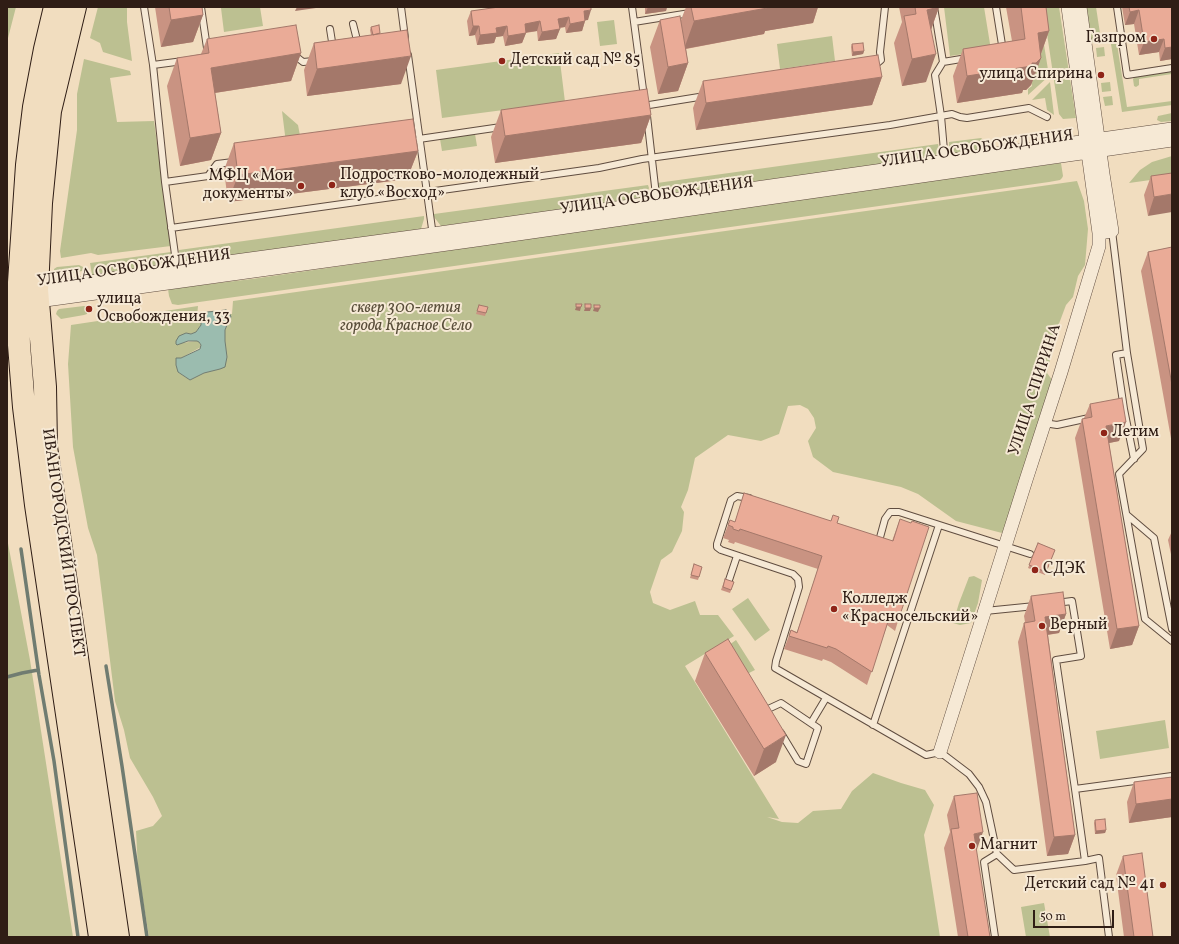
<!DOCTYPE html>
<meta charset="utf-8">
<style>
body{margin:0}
#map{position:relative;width:1179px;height:944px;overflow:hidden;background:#f1ddbf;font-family:Vollkorn,serif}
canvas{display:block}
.frame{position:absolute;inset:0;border:8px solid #2f1d15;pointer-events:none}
.scale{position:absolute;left:1033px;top:910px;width:81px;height:18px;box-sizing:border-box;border:2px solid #2f1d15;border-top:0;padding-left:5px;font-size:12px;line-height:14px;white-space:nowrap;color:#2f1d15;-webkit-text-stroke:3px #f6e9d5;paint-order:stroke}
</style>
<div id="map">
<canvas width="1179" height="944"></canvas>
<div class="frame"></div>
<div class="scale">50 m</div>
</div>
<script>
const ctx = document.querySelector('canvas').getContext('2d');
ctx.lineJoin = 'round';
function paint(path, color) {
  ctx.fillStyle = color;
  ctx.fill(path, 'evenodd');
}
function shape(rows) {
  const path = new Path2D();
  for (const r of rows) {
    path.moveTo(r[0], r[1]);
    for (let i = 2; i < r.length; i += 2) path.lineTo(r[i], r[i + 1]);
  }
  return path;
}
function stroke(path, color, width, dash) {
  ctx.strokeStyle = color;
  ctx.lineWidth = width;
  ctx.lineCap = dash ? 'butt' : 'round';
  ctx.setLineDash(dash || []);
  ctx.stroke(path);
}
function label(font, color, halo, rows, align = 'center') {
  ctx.font = font + ' Vollkorn,serif';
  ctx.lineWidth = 4;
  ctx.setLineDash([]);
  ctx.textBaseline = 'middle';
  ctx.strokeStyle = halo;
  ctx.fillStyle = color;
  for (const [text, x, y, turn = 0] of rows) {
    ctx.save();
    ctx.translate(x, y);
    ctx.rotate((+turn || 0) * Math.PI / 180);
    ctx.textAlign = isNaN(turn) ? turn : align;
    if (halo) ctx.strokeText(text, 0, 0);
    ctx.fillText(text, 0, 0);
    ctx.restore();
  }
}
paint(shape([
 [7,7,16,7,7,42],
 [98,7,127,7,127,22,132,61,103,52,100,43,90,38],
 [230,7,260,7,263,26,224,32,221,8],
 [944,7,984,7,991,50,950,56],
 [1038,7,1049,76,1028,95,1028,89,1032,86,1028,61],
 [1043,7,1059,7,1076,118,1063,119,1059,114],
 [1085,7,1096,7,1101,40,1091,43],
 [614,20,617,44,600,46,597,22],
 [832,36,835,61,780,69,777,44],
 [1110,38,1116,38,1127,107,1172,101,1172,105,1122,112],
 [1104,47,1105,56,1097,57,1096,48],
 [559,53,565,102,442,118,436,70],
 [84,59,130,71,131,75,110,78,117,122,154,121,171,246,98,255,91,253,61,258,60,251,77,130,77,94],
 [1172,71,1172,74,1139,79,1139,85,1136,87,1134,86,1133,79,1135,77],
 [1050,82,1054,115,1047,110,1045,98,1032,100],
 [1110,82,1111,91,1102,92,1101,83],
 [1112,96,1113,105,1105,106,1103,97],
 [282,111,298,125,301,141,286,143],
 [1172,113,1172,121,1161,122,1157,120,1158,116],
 [475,134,477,146,442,151,440,139],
 [981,138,985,141,987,150,955,154,949,146,949,142],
 [938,144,939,148,935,157,664,194,658,187,657,183],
 [1172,156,1172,177,1129,183,1140,170,1152,162],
 [1061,163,1063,176,1062,178,1060,180,1049,182,178,305,172,304,169,296,168,289,252,279,947,178],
 [1077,181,1084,201,1088,229,1085,265,1078,276,1073,297,1066,305,1057,329,1047,373,1053,381,1013,505,1002,533,956,521,918,494,901,487,833,472,813,457,808,441,816,428,814,418,808,409,800,405,788,406,779,434,761,441,728,435,695,458,688,490,681,507,684,512,682,531,672,552,661,560,650,592,653,603,670,610,695,601,700,615,718,615,734,636,685,666,779,819,767,817,782,822,798,823,813,811,841,809,852,791,873,773,901,783,925,790,934,805,924,835,940,937,149,937,138,869,136,831,153,826,162,816,153,797,130,758,124,730,115,701,97,555,88,528,73,447,68,364,71,325,198,306,197,316,201,318,201,325,196,332,191,334,186,333,181,343,197,341,199,342,201,347,181,358,176,358,176,361,178,372,190,380,204,373,220,369,227,357,225,341,225,330,229,320,231,317,230,314,232,314,233,301],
 [648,185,649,188,645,198,441,226,434,217,434,214],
 [424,216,424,219,421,229,186,262,179,253,179,250],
 [171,252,172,255,168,265,92,275,90,263],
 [79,265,83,267,82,271,58,275,54,272,54,269,57,267],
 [84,306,87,307,88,310,87,314,84,315,61,319,56,314,57,311,59,309],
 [7,538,30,660,73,937,7,937],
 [974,576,982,580,978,603,971,623,960,625,953,623,959,603,969,577],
 [748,598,770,630,755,641,732,609],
 [736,640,755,670,747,674,729,645],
 [1165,720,1169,748,1100,759,1096,731],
 [1044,903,1050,937,1026,937,1021,907]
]), '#bcc091');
const water = shape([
 [226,310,229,312,231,317,229,320,225,330,225,341,227,357,225,367,220,369,204,373,190,380,178,372,176,365,176,358,181,358,200,349,201,345,199,342,197,341,188,341,177,345,176,344,176,341,179,336,186,333,191,334,196,332,201,325,201,318,199,317,200,314,207,312,226,310]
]);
paint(water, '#9bbcaf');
stroke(water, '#707c71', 1);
stroke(shape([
 [21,549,39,675,54,761,78,937],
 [106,666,122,766,147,937],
 [7,677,22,673,38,670]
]), '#707c71', 3.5);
const lane = shape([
 [144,7,153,65,165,182,177,269],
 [201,7,207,48],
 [401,7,405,38],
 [632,7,644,97],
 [934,7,943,62,935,75,941,116,945,162],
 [996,7,1003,51],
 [1117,7,1127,75,1172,68],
 [634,22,690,13],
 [353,24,358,44],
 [330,29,333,48],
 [293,54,303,62,314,61],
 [408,55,433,236],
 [943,62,967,58],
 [153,65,183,61],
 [874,66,881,60,880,52,885,7],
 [643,106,705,96],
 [647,116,657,204],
 [419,139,501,127],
 [165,182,208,176,217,164,233,162],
 [171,228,599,168,642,159,890,125,952,114,960,117,967,118,1029,108,1047,117],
 [1112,231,1127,353,1143,449,1119,474,1145,619,1172,641],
 [1124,409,1116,355,1127,353],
 [1116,411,1124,409,1134,459],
 [1044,423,1057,425,1089,418],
 [749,498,737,496,731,500,717,544,717,547,721,550,793,574,798,579,799,587,776,661,775,668,926,755,940,752,969,774,979,787,986,802,997,854,1014,870,1085,861],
 [1127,515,1154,538,1172,629],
 [876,540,879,541,885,519,890,512,899,512,1030,554],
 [729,580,737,556],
 [1056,603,1072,601,1081,656,1056,660,1075,789],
 [985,611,1035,606],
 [766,710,781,703,818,728,806,764,798,761,781,733],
 [811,723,826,698],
 [873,725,939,525],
 [995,937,984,862,997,854],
 [1109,937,1099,858,1085,861,1075,789,1172,776]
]);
const street = shape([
 [1080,7,1103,174,1112,231,1099,233],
 [31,292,37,290,177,269,433,234,1172,129],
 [32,300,38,301,60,298,476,240,1172,140],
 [940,752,1026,480,1061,372,1099,246,1099,233,1068,7]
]);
const highway = shape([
 [55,7,45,49,34,107,27,165,18,297,19,345,24,407,36,505,100,937],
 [75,7,50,111,41,203,37,290,45,387,46,447,118,937]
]);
stroke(lane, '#604d40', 8);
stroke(street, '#604d40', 14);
stroke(highway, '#2f1d15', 24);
stroke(lane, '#f6e9d5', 6);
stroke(street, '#f6e9d5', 13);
stroke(highway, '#f1ddbf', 22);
paint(shape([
 [155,7,202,7,203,15,193,42,161,47],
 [499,7,588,20,585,20,585,21,582,31,566,33,565,27,560,28,556,39,538,41,537,31,526,33,522,43,505,46,503,36,496,37,494,43,477,45,475,35,469,36,467,21,471,11],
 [645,7,667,7,666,11,645,14],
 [686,7,818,7,813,23,765,31,764,34,686,49,688,63,678,91,658,94,650,47,660,20,681,20],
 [899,7,939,7,931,30,926,82,902,86,894,43,902,22],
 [1006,7,1046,7,1049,31,1041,54,1041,58,1031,85,1026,90,1023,90,1022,93,957,103,953,76,963,49,1012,41],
 [1122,7,1172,7,1172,59,1160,61,1159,52,1139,55,1134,24,1125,25],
 [371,27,380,33,401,84,307,96,304,70,314,43,371,35,370,30],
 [207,39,301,53,291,81,215,93,221,133,211,160,180,166,167,86,177,58,201,54],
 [852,44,864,51,863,54,852,56,851,47],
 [882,77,872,105,696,130,693,108,703,81],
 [501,110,651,115,641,143,495,163,491,137],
 [234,143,418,151,407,179,228,202,224,170],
 [1172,173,1148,216,1144,195,1151,176],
 [1172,247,1172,444,1141,271,1148,252],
 [479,305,486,313,485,316,476,314],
 [1090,404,1119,441,1109,443,1139,626,1132,645,1110,649,1075,438,1082,419,1084,418],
 [744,493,892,541,900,519,899,618,895,631,887,625,867,685,831,662,823,659,822,661,784,649,791,630,797,632,818,569,735,542,734,544,728,542,729,540,723,538,730,520,735,522],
 [1172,531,1172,559,1168,540],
 [1038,543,1055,550,1045,575,1028,568],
 [694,564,702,567,698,580,690,578],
 [725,579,734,582,730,593,721,590],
 [1031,596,1066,614,1059,633,1048,635,1075,835,1068,854,1047,856,1018,642,1024,623,1025,622,1024,616],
 [705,653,776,762,754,776,695,681],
 [1172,777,1172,817,1129,823,1127,802,1134,782],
 [954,796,990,937,958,937,944,848,950,832,947,815],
 [1095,820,1106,830,1105,833,1095,834,1094,823],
 [1123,856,1153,937,1124,937,1116,875]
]), '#c99382');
paint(shape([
 [297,7,323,7,295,11],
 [648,7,667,7,666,11,645,14],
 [773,7,818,7,813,23,765,31,764,34,684,49,694,21],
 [939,7,929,35,927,10],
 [591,10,588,20,580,21,584,11],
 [1139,10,1134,24,1125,25,1130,12],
 [203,15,193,42,161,47,171,20],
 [569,17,565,27,555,28,558,19],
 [540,21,537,31,521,33,525,24],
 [585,21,582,31,566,33,570,24],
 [473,26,479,26,475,35,469,36],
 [507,26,503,36,496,37,494,43,477,45,480,35,496,28],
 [560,29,556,39,538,41,542,32],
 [1049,31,1039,59,1038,33],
 [526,33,522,43,505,46,508,36],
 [1164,39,1159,52,1139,55,1144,42],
 [1172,47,1172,59,1160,61,1165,48],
 [864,51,863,54,852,56,853,52],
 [301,53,291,81,201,95,211,68],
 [936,54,926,82,902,86,912,59],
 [411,56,401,84,307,96,317,69],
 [1041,58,1031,85,1026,90,1023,90,1022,93,957,103,967,76,1032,63],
 [688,63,678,91,658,94,668,67],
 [882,77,872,105,696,130,706,103],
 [651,115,641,143,495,163,505,136],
 [221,133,211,160,180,166,190,138],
 [418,151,407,179,228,202,238,175],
 [1172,194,1172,212,1148,216,1154,197],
 [576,307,581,307,580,311,575,310],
 [585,308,591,308,590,311,584,311],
 [594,308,600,308,598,312,593,311],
 [1126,422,1119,441,1099,445,1106,426],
 [1066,614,1059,633,1038,636,1045,617],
 [1139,626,1132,645,1110,649,1117,629],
 [786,735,776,762,754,776,764,749],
 [1172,799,1172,817,1129,823,1136,804],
 [1106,830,1105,833,1095,834,1096,831],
 [983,832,976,852,974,834],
 [1075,835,1068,854,1047,856,1054,837]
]), '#a4786a');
const building = shape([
 [169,7,202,7,203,15,171,20,169,7],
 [499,7,591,7,591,10,584,11,585,21,570,24,569,17,558,19,560,29,542,32,540,21,525,24,526,33,508,36,507,26,496,28,497,33,480,35,479,26,473,26,471,11,499,7],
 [691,7,773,7,694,21,691,7],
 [915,7,939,7,927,10,936,54,912,59,904,16,916,14,915,7],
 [1021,7,1046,7,1049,31,1038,33,1041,58,1036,63,1032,63,1032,66,967,76,963,49,1025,39,1021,7],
 [1129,7,1172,7,1172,47,1165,48,1164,39,1144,42,1139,10,1130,12,1129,7],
 [680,16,688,63,668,67,660,20,680,16],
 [296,25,301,53,211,68,221,133,190,138,177,58,209,53,207,39,296,25],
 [379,25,380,33,373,35,371,27,379,25],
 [407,30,411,56,317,69,314,43,407,30],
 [863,43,864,51,853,52,852,44,863,43],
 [878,55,882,77,706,103,703,81,878,55],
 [647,89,651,115,505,136,501,110,647,89],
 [413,119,418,151,238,175,234,143,413,119],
 [1172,173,1172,194,1154,197,1151,176,1172,173],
 [1172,247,1172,385,1148,252,1172,247],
 [576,304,582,304,581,307,576,307,576,304],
 [585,304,591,304,591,308,585,308,585,304],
 [479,305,488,307,486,313,477,311,479,305],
 [594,305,600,305,600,308,594,308,594,305],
 [1122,398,1126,422,1106,426,1139,626,1117,629,1082,419,1092,417,1090,404,1122,398],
 [744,493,831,521,833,515,839,517,837,523,893,541,900,519,911,523,912,521,929,527,899,618,891,612,872,672,836,649,828,646,827,648,789,636,791,630,797,633,822,556,740,529,739,531,733,529,733,527,728,525,730,520,735,522,744,493],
 [1038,543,1055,550,1046,572,1029,565,1038,543],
 [694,564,702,567,699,577,691,575,694,564],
 [725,579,734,582,731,590,723,587,725,579],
 [1063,592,1066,614,1045,617,1075,835,1054,837,1024,623,1035,621,1031,596,1063,592],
 [728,639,786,735,764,749,705,653,728,639],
 [1172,777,1172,799,1136,804,1134,782,1172,777],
 [977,793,983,832,974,834,990,937,968,937,951,829,959,828,954,796,977,793],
 [1105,819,1106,830,1096,831,1095,820,1105,819],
 [1142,853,1153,937,1134,937,1123,856,1142,853]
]);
paint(building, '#eaab97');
stroke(building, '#a4786a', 1);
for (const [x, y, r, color] of [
 [1154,39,4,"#8f2418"],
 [502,61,4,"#8f2418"],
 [1101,75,4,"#8f2418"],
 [332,185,4,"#8f2418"],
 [301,186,4,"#8f2418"],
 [89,309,4,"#8f2418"],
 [1104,433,4,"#8f2418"],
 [1035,570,4,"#8f2418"],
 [834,609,4,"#8f2418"],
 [1042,626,4,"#8f2418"],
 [972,846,4,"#8f2418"],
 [1163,885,4,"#8f2418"]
]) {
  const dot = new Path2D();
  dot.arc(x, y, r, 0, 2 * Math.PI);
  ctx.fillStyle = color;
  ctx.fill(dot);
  stroke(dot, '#f6e9d5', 1.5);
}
label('16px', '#2f1d15', '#f6e9d5', [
 ["Газпром",1146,39,"right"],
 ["Детский сад № 85",510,61],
 ["улица Спирина",1093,75,"right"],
 ["Подростково-молодежный",340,176],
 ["клуб «Восход»",340,194],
 ["МФЦ «Мои",293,177,"right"],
 ["документы»",293,195,"right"],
 ["улица",97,300],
 ["Освобождения, 33",97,318],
 ["Летим",1112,433],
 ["СДЭК",1043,570],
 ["Колледж",842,600],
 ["«Красносельский»",842,618],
 ["Верный",1050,626],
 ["Магнит",980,846],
 ["Детский сад № 41",1155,885,"right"]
], 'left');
label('16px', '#2f1d15', '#f6e9d5', [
 ["УЛИЦА ОСВОБОЖДЕНИЯ",977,150,-8],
 ["УЛИЦА ОСВОБОЖДЕНИЯ",657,197,-8],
 ["УЛИЦА ОСВОБОЖДЕНИЯ",134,269,-8],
 ["УЛИЦА СПИРИНА",1036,390,-72],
 ["ИВАНГОРОДСКИЙ ПРОСПЕКТ",62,543,82]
]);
label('italic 16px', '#594e3a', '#f6e9d5', [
 ["сквер 300-летия",406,309],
 ["города Красное Село",406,327]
]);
</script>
